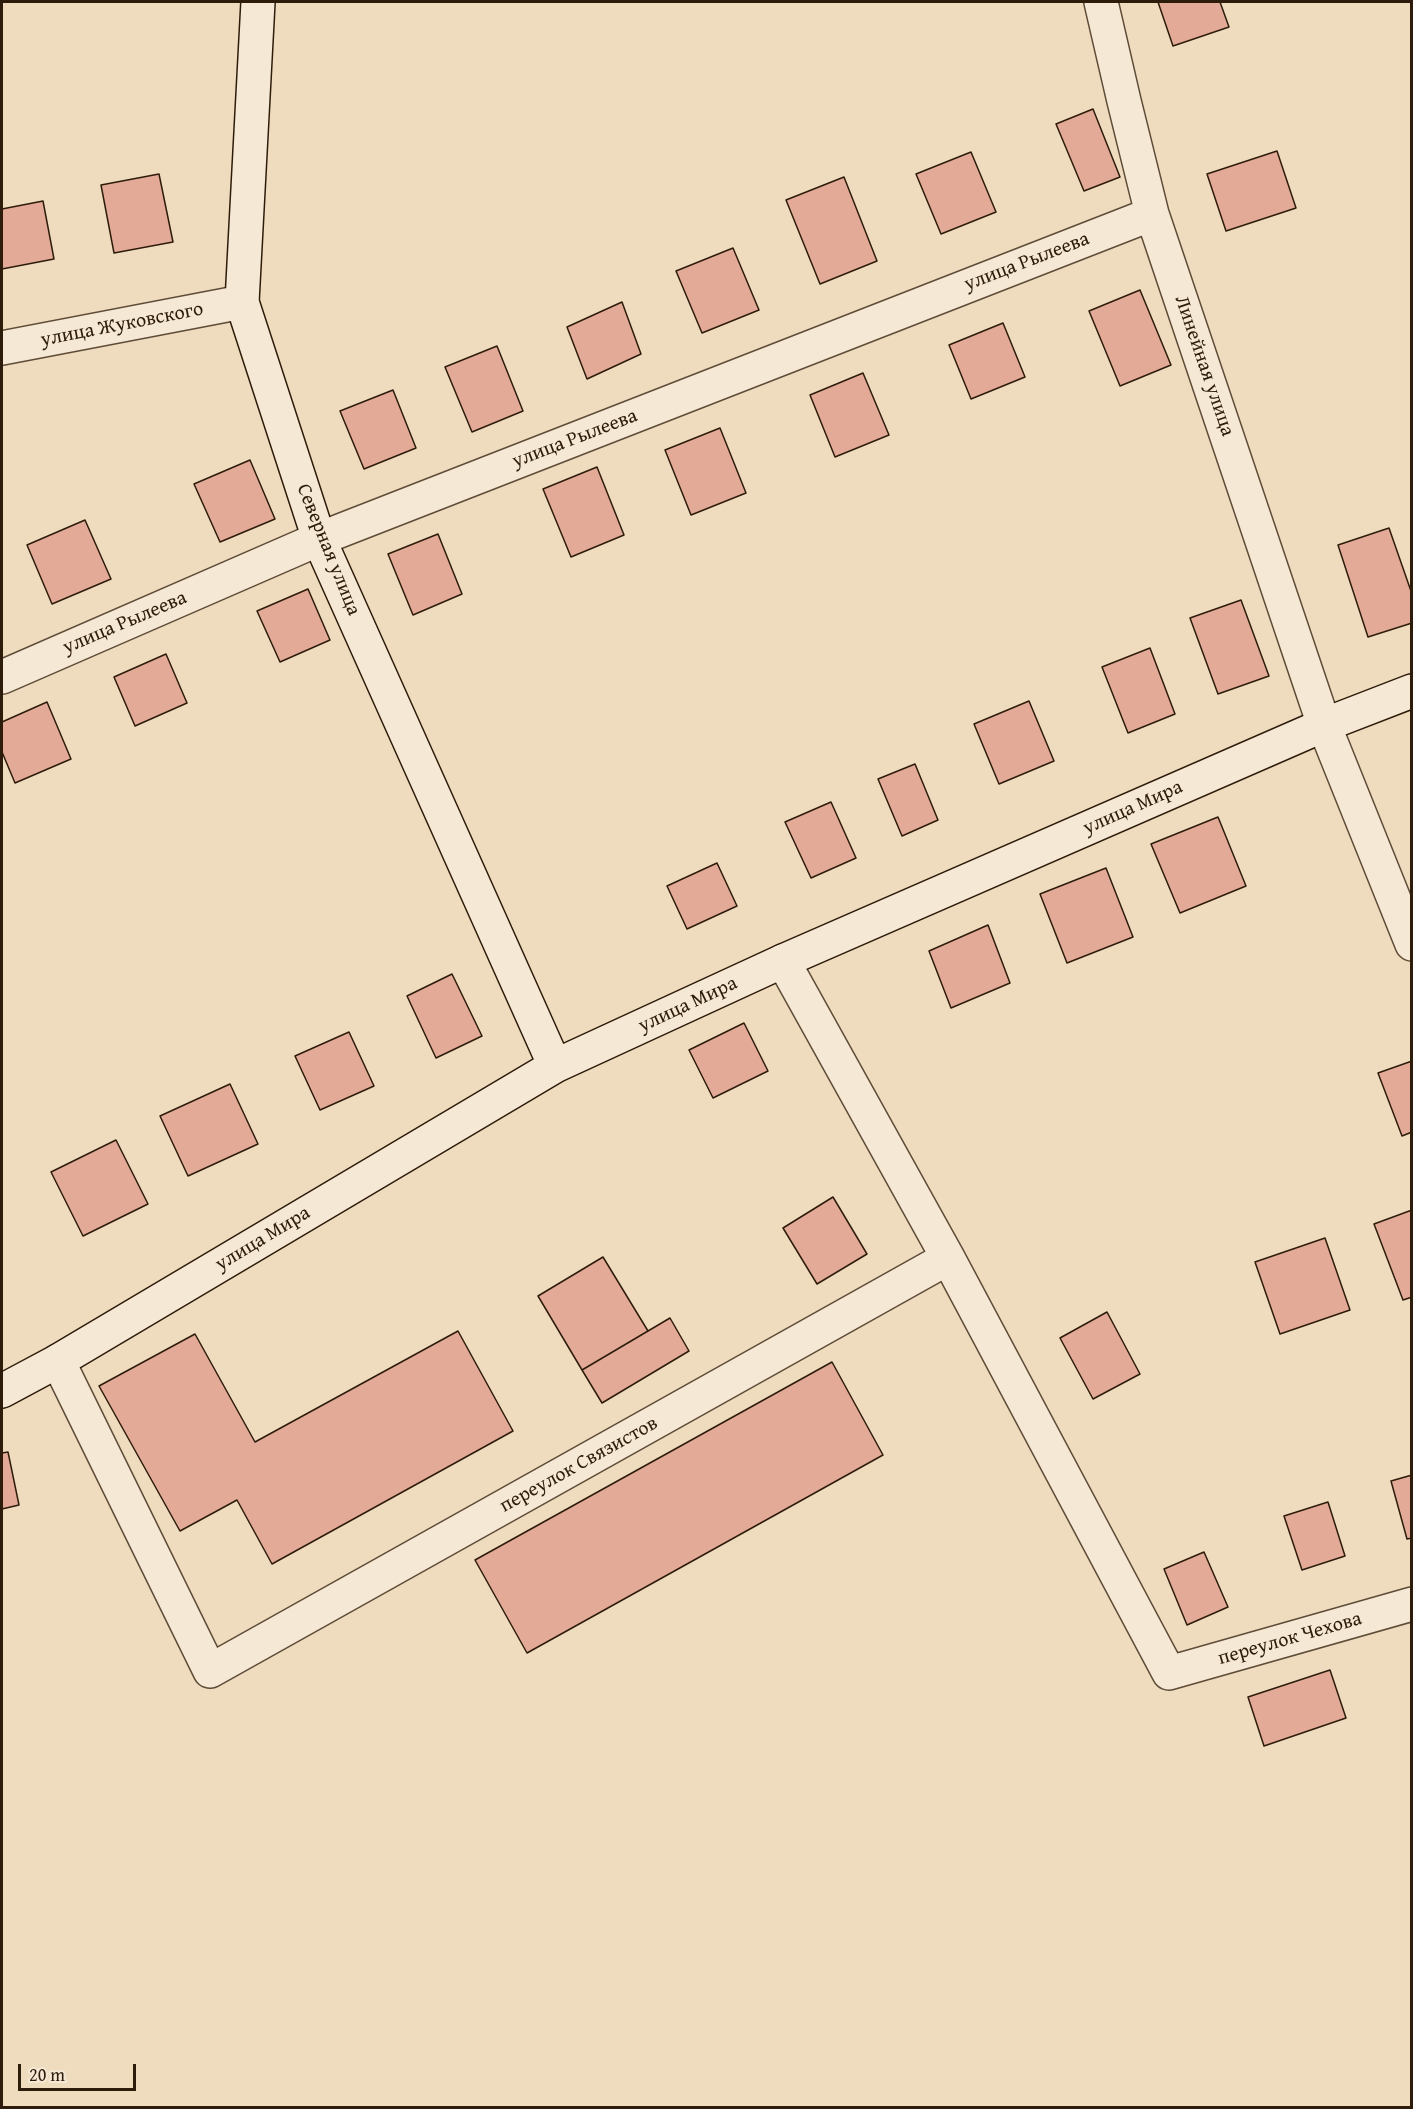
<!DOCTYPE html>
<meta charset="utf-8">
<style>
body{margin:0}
#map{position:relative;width:1413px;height:2109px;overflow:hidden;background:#efdbbd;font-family:"Gentium Book Plus",serif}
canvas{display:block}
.frame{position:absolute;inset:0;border:3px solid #2e1c0b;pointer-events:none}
.scale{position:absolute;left:18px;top:2064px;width:118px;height:27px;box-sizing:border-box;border:3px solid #2e1c0b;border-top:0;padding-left:8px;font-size:18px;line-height:21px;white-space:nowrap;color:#2e1c0b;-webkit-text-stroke:4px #f5e8d4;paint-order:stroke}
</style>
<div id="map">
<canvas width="1413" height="2109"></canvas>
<div class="frame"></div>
<div class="scale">20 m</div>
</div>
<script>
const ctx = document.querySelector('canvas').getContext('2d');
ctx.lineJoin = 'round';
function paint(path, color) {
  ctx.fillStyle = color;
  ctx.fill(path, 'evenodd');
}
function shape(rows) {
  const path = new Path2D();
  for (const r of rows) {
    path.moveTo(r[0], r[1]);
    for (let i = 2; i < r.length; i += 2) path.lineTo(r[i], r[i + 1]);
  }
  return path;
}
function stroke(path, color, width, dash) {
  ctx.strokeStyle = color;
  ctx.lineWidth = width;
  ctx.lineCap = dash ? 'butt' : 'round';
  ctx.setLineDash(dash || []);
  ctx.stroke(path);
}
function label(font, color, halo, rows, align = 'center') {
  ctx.font = font + ' "Gentium Book Plus",serif';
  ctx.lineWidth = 4.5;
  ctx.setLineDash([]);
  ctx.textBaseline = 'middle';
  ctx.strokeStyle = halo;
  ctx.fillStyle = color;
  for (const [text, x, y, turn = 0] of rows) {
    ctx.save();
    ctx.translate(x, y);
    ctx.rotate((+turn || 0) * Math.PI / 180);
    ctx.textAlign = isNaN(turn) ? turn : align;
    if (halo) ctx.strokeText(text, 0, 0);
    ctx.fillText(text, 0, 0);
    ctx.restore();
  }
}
const building = shape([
 [1158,2,1220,2,1229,27,1173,46,1158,2],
 [1093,109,1120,177,1084,191,1056,124,1093,109],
 [1277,151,1296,208,1226,231,1207,174,1277,151],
 [971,152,996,212,941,234,916,174,971,152],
 [159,174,173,242,114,253,101,185,159,174],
 [844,177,877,261,820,284,786,200,844,177],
 [43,201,54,259,2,269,2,209,43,201],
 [733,248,759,310,702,333,676,271,733,248],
 [1140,290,1171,365,1120,386,1089,311,1140,290],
 [622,302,641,354,587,379,567,327,622,302],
 [1003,323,1025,377,971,399,949,345,1003,323],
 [497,346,523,411,472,432,445,367,497,346],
 [863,373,889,435,835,457,810,395,863,373],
 [393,390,416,448,364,469,340,411,393,390],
 [720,428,746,493,691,515,665,450,720,428],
 [250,460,275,519,220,542,194,484,250,460],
 [597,467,624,535,571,557,543,489,597,467],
 [85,520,111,579,52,604,27,545,85,520],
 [1389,528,1412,594,1412,623,1368,637,1338,545,1389,528],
 [438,534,462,594,413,615,388,554,438,534],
 [308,589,330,640,280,662,257,611,308,589],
 [1241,600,1269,676,1218,694,1190,618,1241,600],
 [1150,648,1175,714,1128,733,1102,667,1150,648],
 [166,654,187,703,135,726,114,677,166,654],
 [1029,701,1054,761,999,784,974,724,1029,701],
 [47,702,71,759,15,783,2,752,2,722,47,702],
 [915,764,938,820,902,836,878,779,915,764],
 [831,802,856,858,811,878,785,822,831,802],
 [1218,817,1246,886,1180,913,1151,844,1218,817],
 [717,863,737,906,687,929,667,886,717,863],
 [1106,868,1133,937,1067,963,1040,894,1106,868],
 [988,925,1010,983,951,1008,929,951,988,925],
 [452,974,482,1036,436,1058,407,996,452,974],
 [744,1023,768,1071,713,1098,689,1050,744,1023],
 [349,1032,374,1086,320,1110,295,1056,349,1032],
 [1412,1061,1412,1132,1402,1136,1378,1073,1412,1061],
 [230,1084,258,1144,188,1176,160,1116,230,1084],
 [116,1140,148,1204,83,1236,51,1172,116,1140],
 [833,1197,867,1254,817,1284,783,1228,833,1197],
 [1412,1210,1412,1297,1403,1300,1374,1224,1412,1210],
 [1325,1238,1350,1310,1280,1334,1255,1262,1325,1238],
 [603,1257,648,1331,582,1370,538,1296,603,1257],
 [1107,1312,1140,1374,1093,1399,1060,1338,1107,1312],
 [670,1318,689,1351,602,1403,582,1370,670,1318],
 [458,1331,513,1431,272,1564,237,1500,180,1531,99,1386,195,1334,255,1442,458,1331],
 [832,1362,883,1455,527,1653,475,1560,832,1362],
 [8,1452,19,1505,2,1509,2,1453,8,1452],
 [1412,1475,1412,1538,1407,1539,1391,1481,1412,1475],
 [1328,1502,1345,1556,1302,1570,1284,1516,1328,1502],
 [1204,1552,1228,1607,1187,1625,1164,1569,1204,1552],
 [1330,1670,1346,1718,1264,1746,1248,1697,1330,1670]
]);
paint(building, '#e2aa97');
stroke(building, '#2e1c0b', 1.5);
const street = shape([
 [1101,2,1124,101,1152,214,1324,725,1412,944],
 [2,348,242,302],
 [2,677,319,539,1152,214],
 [783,961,948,1258,1169,1673,1412,1604],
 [58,1361,210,1671,948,1258]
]);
const secondary = shape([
 [258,2,242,302,319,539,555,1066],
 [2,1391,58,1361,555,1066,783,961,1324,725,1412,691]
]);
stroke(street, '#5e4c38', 36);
stroke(secondary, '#2e1c0b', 36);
stroke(street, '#f5e8d4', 33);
stroke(secondary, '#f5e8d4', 33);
label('20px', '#2e1c0b', '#f5e8d4', [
 ["улица Рылеева",1027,262,-21],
 ["улица Жуковского",122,325,-11],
 ["Линейная улица",1204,366,71],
 ["улица Рылеева",575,439,-21],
 ["Северная улица",328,550,68],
 ["улица Рылеева",125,623,-23],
 ["улица Мира",1133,808,-24],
 ["улица Мира",688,1005,-25],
 ["улица Мира",263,1239,-31],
 ["переулок Связистов",579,1465,-29],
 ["переулок Чехова",1290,1639,-16]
]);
</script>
